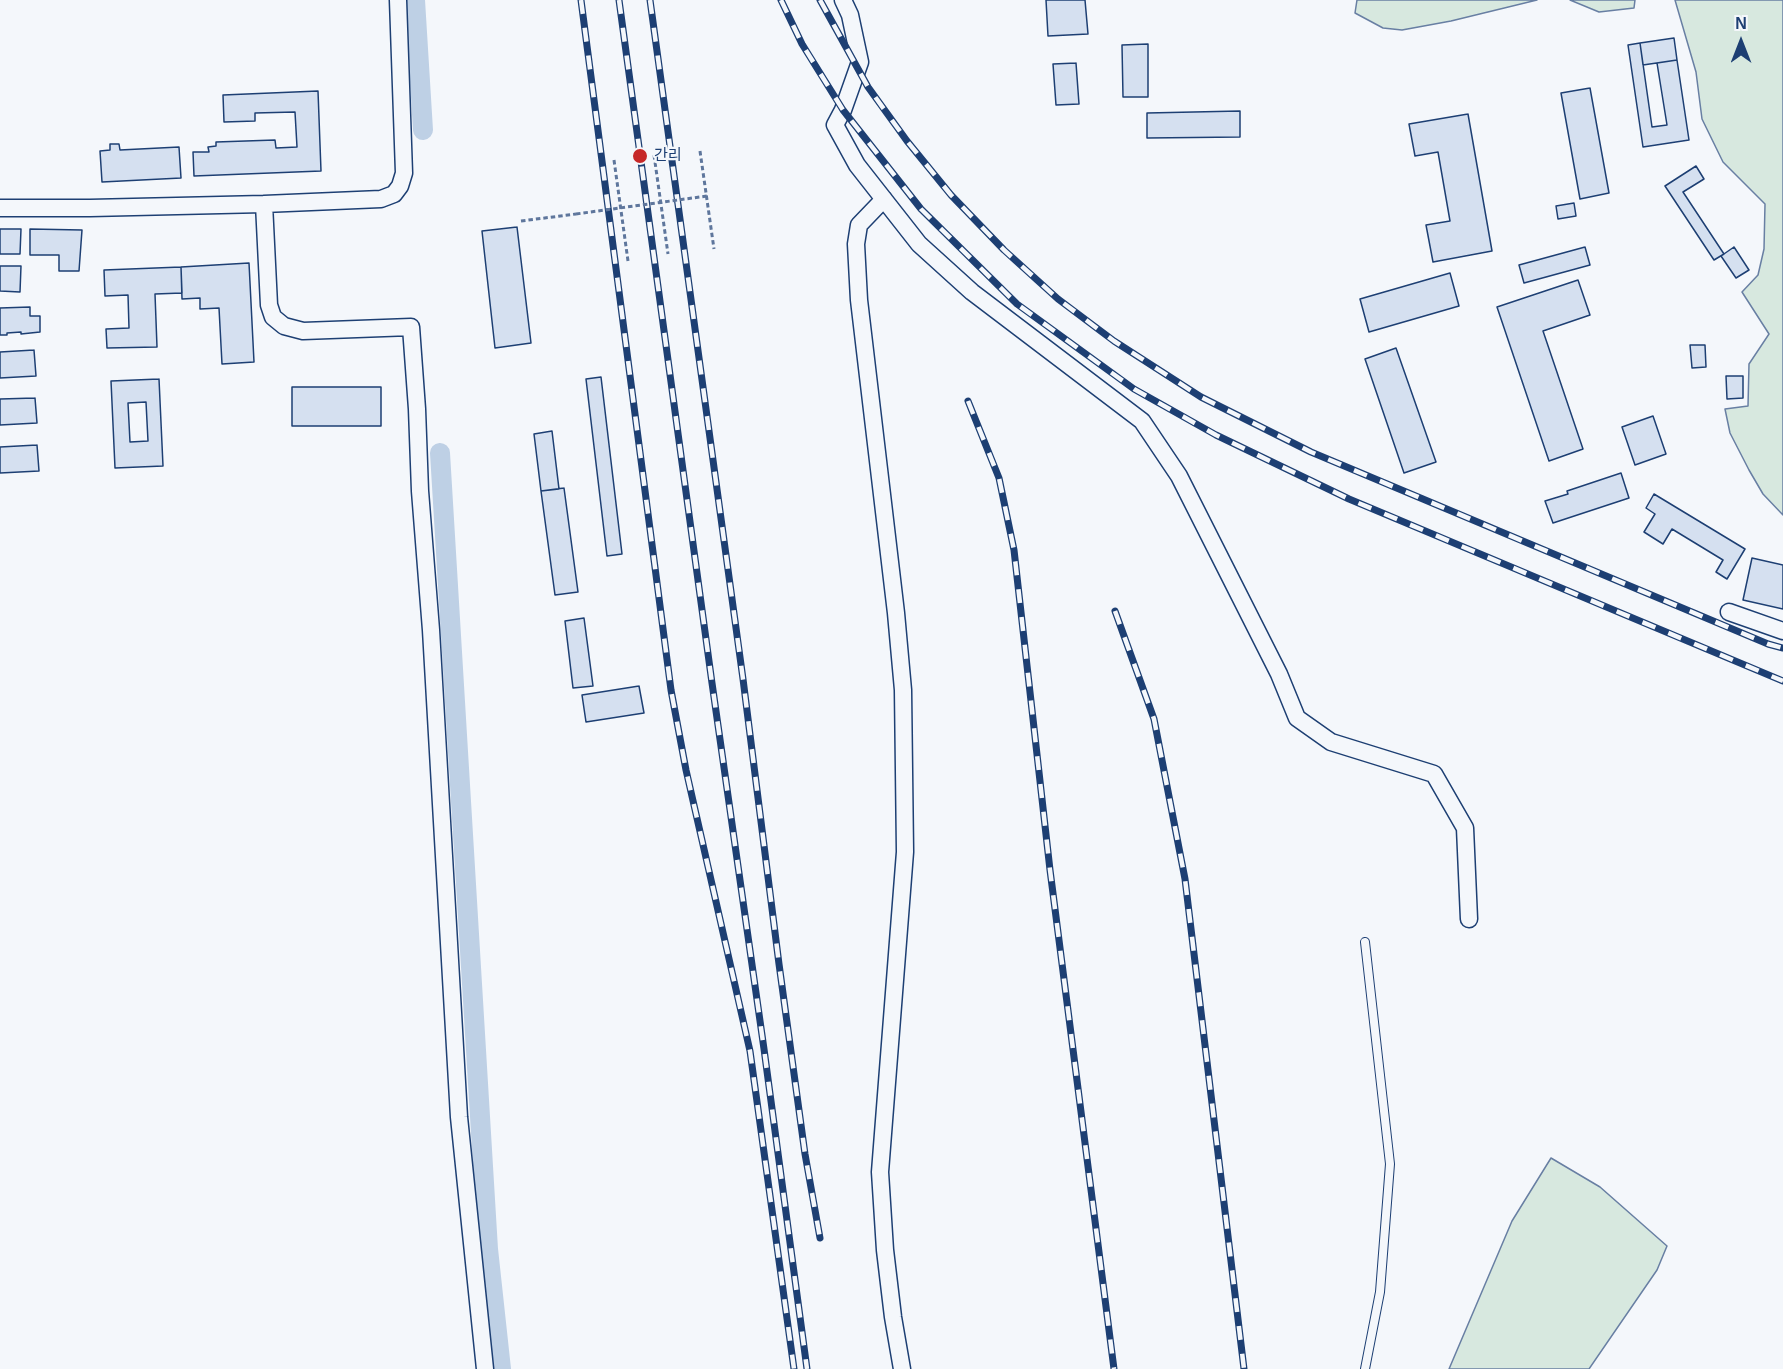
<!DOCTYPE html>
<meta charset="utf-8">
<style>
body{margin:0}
#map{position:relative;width:1783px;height:1369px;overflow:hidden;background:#f4f7fb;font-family:Arial,sans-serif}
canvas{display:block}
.north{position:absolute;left:1711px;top:12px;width:60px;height:60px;-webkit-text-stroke:4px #f4f7fb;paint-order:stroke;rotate:0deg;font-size:16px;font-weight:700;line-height:24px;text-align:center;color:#1d3f73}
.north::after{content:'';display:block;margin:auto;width:21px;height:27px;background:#1d3f73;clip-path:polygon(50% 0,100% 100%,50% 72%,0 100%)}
</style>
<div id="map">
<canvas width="1783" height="1369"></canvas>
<div class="north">N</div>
</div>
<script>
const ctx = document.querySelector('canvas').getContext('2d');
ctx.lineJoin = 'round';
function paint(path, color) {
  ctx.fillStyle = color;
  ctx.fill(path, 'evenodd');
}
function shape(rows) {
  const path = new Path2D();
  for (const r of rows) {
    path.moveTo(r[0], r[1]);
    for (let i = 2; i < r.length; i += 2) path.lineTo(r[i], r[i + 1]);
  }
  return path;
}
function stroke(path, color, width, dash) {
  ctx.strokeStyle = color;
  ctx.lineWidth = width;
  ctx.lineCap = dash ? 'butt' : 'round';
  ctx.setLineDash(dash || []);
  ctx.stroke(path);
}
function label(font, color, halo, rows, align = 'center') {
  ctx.font = font + ' Arial,"Noto Sans KR",sans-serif';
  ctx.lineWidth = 4.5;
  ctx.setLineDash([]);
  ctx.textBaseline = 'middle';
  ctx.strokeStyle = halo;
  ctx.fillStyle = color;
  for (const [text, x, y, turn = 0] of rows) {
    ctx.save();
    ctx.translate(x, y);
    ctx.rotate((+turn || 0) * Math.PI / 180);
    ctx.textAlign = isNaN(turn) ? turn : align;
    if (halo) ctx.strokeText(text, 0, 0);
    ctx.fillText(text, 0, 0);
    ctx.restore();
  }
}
const green = shape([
 [1357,0,1537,0,1451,21,1402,30,1383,28,1355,13,1357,0],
 [1570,0,1635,0,1634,8,1599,12,1570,0],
 [1675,0,1783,0,1783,515,1763,494,1749,470,1730,433,1725,409,1748,406,1749,364,1769,334,1742,292,1758,275,1764,249,1765,204,1723,162,1702,119,1696,72,1675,0],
 [1551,1158,1600,1187,1667,1246,1657,1270,1589,1369,1449,1369,1512,1221,1551,1158]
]);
paint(green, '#d7e8df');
stroke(green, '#687fa3', 1.5);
stroke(shape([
 [415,0,423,130],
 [440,453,488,1249,501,1369]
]), '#bed0e5', 20);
const building = shape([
 [1046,0,1085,0,1088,34,1048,36,1046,0],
 [1674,38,1677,60,1643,65,1640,43,1674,38],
 [1640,43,1652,127,1667,125,1657,63,1677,60,1689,140,1643,147,1628,45,1640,43],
 [1148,44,1148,97,1123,97,1122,45,1148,44],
 [1076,63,1079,104,1056,105,1053,64,1076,63],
 [1590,88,1609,193,1580,199,1561,93,1590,88],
 [318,91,321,171,194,176,193,152,209,152,208,147,216,146,216,142,275,140,276,148,297,147,295,112,255,113,255,121,224,122,223,95,318,91],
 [1240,111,1240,137,1147,138,1147,113,1240,111],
 [1468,114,1492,251,1433,262,1426,225,1450,221,1438,152,1415,156,1409,124,1468,114],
 [110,144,119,144,120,150,179,147,181,178,102,182,100,151,110,150,110,144],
 [1696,166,1704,179,1683,192,1724,254,1714,260,1665,186,1696,166],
 [1574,203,1576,216,1558,219,1556,206,1574,203],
 [517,227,531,343,495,348,482,231,517,227],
 [0,229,21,229,20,254,0,254,0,229],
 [30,229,82,230,79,271,59,271,59,255,30,255,30,229],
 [1585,247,1590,265,1524,283,1519,265,1585,247],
 [1734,247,1749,270,1736,278,1721,256,1734,247],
 [249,263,254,362,222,364,219,308,200,309,200,298,182,299,181,267,249,263],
 [0,266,21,266,20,292,0,291,0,266],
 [181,267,182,293,155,294,157,347,107,348,106,329,129,328,128,295,105,296,104,270,181,267],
 [1450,273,1459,306,1369,332,1360,299,1450,273],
 [1578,280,1590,315,1543,331,1583,449,1549,461,1497,307,1578,280],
 [30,307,30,316,40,316,40,332,21,334,21,332,7,333,7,335,0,335,0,308,30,307],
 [1690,345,1705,345,1706,367,1692,368,1690,345],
 [1396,348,1436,462,1404,473,1365,359,1396,348],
 [34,350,36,376,0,378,0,352,34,350],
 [1726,376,1743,376,1743,398,1727,399,1726,376],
 [601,377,622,554,607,556,586,379,601,377],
 [159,379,163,466,115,468,111,381,159,379],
 [146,402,148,441,130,442,128,403,146,402],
 [292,387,381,387,381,426,292,426,292,387],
 [35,398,37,423,0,425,0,399,35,398],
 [1653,416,1666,454,1635,465,1622,427,1653,416],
 [552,431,559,489,541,491,534,434,552,431],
 [37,445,39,471,0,473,0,447,37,445],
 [1621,473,1629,498,1553,523,1545,501,1568,494,1567,491,1621,473],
 [564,488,578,592,555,595,541,491,564,488],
 [1654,494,1745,549,1727,579,1716,572,1723,560,1672,529,1663,544,1644,532,1655,514,1646,508,1654,494],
 [1752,558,1783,565,1783,609,1743,600,1752,558],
 [584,618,593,686,573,688,565,621,584,618],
 [639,686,644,713,586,722,582,695,639,686]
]);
paint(building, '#d5e0f0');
stroke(building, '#1d3f73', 1.5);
const service = shape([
 [1365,942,1390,1164,1380,1292,1365,1369]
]);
const minor = shape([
 [843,0,850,15,860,62,843,110,835,125,857,165,919,244,972,292,1142,421,1179,476,1279,674,1297,718,1331,742,1434,774,1465,828,1469,919],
 [884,199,859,225,856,244,859,300,896,613,903,690,905,852,880,1172,885,1250,893,1317,902,1369],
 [264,204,269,305,273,317,284,326,303,331,411,327,417,409,420,491,431,630,459,1117,485,1369],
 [0,208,90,208,264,204,381,199,394,194,400,186,404,173,398,0],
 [1729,612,1783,631]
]);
stroke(service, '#1d3f73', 10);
stroke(minor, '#1d3f73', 19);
stroke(shape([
 [700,151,714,249],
 [654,155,668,254],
 [614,160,628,261],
 [521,221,576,214]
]), '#5e769c', 3, [4.5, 3]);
stroke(service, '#f4f7fb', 8);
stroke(minor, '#f4f7fb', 16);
const rail = shape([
 [581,0,671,690,686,770,750,1051,794,1369],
 [619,0,712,683,764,1049,807,1369],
 [650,0,743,679,779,964,805,1154,820,1238],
 [781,0,802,44,843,110,921,209,1017,304,1134,389,1216,435,1349,499,1783,681],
 [820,0,868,87,907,141,951,195,1004,250,1058,299,1114,341,1201,397,1311,452,1768,644,1783,648],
 [968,401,999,478,1014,550,1050,870,1114,1369],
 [1115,611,1154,719,1185,879,1244,1369]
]);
stroke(rail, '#1d3f73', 7);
stroke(rail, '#f4f7fb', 4.5, [14]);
stroke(shape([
 [576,214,707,196]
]), '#5e769c', 3, [4.5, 3]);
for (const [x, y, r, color] of [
 [640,156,8,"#c62828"]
]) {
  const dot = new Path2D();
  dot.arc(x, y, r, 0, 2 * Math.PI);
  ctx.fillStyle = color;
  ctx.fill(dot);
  stroke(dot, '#f4f7fb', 2);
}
label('15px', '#1d3f73', '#f4f7fb', [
 ["간리",654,156]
], 'left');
</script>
